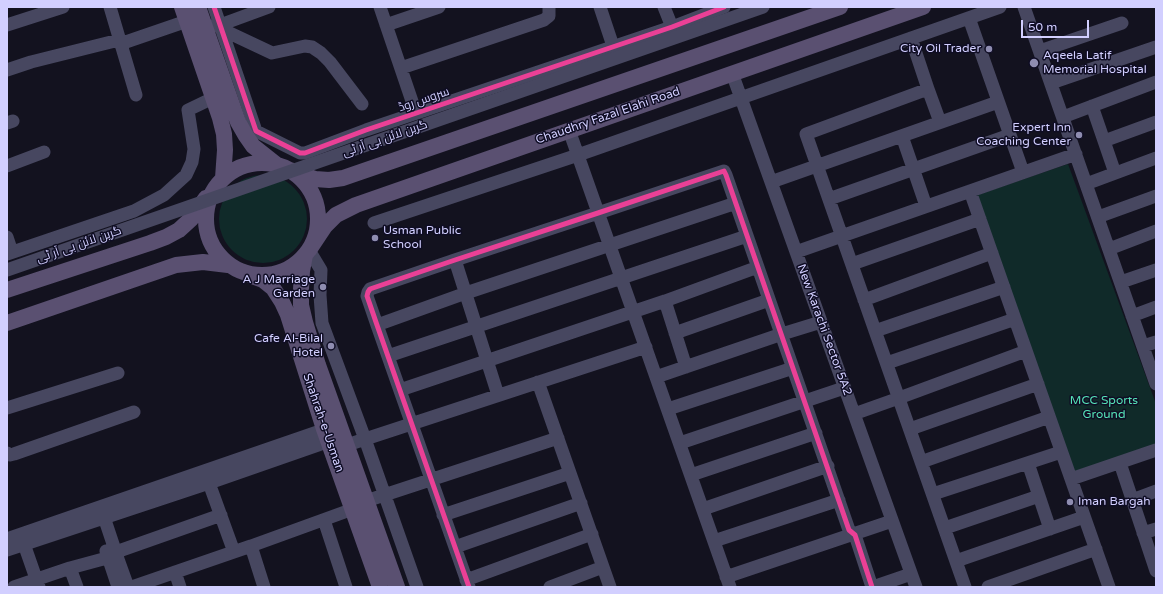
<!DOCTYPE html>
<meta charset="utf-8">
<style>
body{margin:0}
#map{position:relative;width:1163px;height:594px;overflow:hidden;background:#13121f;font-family:"Varela Round",sans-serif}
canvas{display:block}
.frame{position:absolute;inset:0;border:8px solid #d2cfff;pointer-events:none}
.scale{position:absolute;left:1021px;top:20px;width:68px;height:18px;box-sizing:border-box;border:2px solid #d2cfff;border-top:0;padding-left:5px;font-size:12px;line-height:14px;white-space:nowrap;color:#d2cfff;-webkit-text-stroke:3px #0f0d24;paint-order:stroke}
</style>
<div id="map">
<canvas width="1163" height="594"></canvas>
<div class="frame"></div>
<div class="scale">50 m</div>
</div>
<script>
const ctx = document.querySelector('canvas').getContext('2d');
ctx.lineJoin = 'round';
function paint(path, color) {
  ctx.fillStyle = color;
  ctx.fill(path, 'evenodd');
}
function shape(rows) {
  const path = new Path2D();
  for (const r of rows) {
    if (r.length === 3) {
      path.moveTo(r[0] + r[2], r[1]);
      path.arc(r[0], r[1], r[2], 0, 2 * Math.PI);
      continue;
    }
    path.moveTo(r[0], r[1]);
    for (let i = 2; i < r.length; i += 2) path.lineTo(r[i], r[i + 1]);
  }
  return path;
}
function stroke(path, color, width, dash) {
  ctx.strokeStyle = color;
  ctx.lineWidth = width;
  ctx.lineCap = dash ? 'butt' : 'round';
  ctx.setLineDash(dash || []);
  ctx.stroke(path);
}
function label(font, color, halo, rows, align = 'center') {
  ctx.font = font + ' "Varela Round",Cairo,sans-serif';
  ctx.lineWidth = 3;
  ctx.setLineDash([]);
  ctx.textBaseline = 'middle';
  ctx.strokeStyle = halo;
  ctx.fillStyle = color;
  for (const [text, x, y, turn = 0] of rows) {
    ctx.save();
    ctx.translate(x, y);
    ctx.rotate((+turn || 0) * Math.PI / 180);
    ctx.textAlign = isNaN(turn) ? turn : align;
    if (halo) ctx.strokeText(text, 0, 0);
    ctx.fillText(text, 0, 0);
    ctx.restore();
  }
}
paint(shape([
 [1068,164,1156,404,1156,446,1073,475,977,195],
 [263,219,44]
]), '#102a29');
stroke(shape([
 [110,7,136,95],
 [214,7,256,131,300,153,305,153,366,130,672,27,724,7],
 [380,7,416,113],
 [600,7,613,46],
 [664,7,672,27],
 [1024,7,1156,384],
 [969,18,1023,172],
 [7,25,63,7],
 [386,25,439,7],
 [212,26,220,25,269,7],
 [221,29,272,53,305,46,312,47,321,53,330,62,362,104],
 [911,38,928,89,806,134,965,587],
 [120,44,187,21],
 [1040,51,1122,23],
 [401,68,544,20,549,16,549,7],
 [7,70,31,62,119,40],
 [732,73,916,587],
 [1051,83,1156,47],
 [928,89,940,122],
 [1092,106,1115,173],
 [1063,117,1156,82],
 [7,123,13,121],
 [569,130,730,587],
 [902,136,926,206],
 [1104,141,1156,122],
 [7,166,44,152],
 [771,182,998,102],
 [1086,184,1156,158],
 [970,191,1109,587],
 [829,199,1010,135],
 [1098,217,1156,196],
 [374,223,578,155,1000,7],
 [7,237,12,252],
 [1109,249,1156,231],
 [309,250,321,270,320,295,322,323,365,439,417,587],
 [796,252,1076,154],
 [7,254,134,211,164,195,186,175,192,162,194,149,188,110,213,98],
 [455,260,498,395],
 [852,264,980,219],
 [1121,282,1156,270],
 [864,300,992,253],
 [665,301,686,367],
 [1132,316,1156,307],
 [377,325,466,293,736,203],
 [875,331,1004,287],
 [675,333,769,300],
 [1143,346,1156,342],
 [388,356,747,236],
 [887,363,1015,319],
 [656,377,782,334,821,322],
 [538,382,610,587],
 [400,390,665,301,758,267],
 [7,408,118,373],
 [668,409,793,368],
 [854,414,899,398,1026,351],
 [910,429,1038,384],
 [680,443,844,388],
 [347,445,646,347],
 [7,453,10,455,14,454,134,412],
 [921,462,1049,417],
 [1028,463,1050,529],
 [1120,463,1156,571],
 [691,475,816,433],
 [1071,479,1156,450],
 [209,483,234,552],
 [933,494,1061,452],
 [1132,500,1156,491],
 [366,501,558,438],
 [703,509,828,466],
 [102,511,119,562,128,587],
 [443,515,570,473],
 [324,520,346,587],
 [945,528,1039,496],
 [1143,533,1156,529],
 [7,539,332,427],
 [714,541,839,500],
 [24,544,39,587],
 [251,546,353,509],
 [455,547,581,503],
 [7,550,209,483,338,438],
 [106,551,118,587],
 [116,552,221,515],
 [956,561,1084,517],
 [70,568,77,587],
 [175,572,180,587],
 [726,577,892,521],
 [466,580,592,534],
 [14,587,70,568,107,558],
 [132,587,251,546,264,587],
 [469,587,377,325,367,296,368,292,370,289,455,260,598,213,724,171,726,175,849,530,855,535,872,587],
 [550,587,603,567],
 [873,587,911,574],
 [988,587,1096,549]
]), '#474760', 13);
stroke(shape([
 [182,7,220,118,224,134,225,150,223,178],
 [198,7,238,122,246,136,253,146,277,165],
 [262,219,56],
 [290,170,315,179,329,180,343,178,840,7],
 [309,250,325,226,336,215,356,205,923,7],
 [305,255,302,271,301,289,301,305,305,322,318,365,397,587],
 [252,276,263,280,273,288,282,302,288,315,324,429,380,587],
 [7,290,150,243,166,237,179,230,191,219,206,198],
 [7,323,176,265,203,262,228,265]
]), '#5a5071', 16);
stroke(shape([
 [7,270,763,7]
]), '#474760', 13);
stroke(shape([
 [214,7,256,131,300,153,305,153,366,130,672,27,724,7],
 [469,587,377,325,367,296,368,292,370,289,455,260,598,213,724,171,726,175,849,530,855,535,872,587]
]), '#ea4096', 5);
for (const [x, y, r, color] of [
 [989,49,4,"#8f8db1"],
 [1034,63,5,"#8f8db1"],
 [1079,135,4,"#8f8db1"],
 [375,238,4,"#8f8db1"],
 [323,287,4,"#8f8db1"],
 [331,346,4,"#8f8db1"],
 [1070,502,4,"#8f8db1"]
]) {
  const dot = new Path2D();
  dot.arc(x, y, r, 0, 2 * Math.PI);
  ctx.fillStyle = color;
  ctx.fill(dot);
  stroke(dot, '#0f0d24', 1.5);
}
label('12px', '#d2cfff', '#0f0d24', [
 ["City Oil Trader",981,49],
 ["Aqeela Latif",1043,56,"left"],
 ["Memorial Hospital",1043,70,"left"],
 ["Expert Inn",1071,128],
 ["Coaching Center",1071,142],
 ["Usman Public",383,231,"left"],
 ["School",383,245,"left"],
 ["A J Marriage",315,280],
 ["Garden",315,294],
 ["Cafe Al-Bilal",323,339],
 ["Hotel",323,353],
 ["Iman Bargah",1078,502,"left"]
], 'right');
label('12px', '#d2cfff', '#0f0d24', [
 ["سروس روڈ",424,100,-19],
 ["Chaudhry Fazal Elahi Road",608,116,-19],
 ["گرین لائن بی آر ٹی",385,139,-19],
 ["گرین لائن بی آر ٹی",79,245,-19],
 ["New Karachi Sector 5A2",824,330,70],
 ["Shahrah-e-Usman",323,423,71]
]);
label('12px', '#56e5b9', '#0f0d24', [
 ["MCC Sports",1104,401],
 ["Ground",1104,415]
]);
</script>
